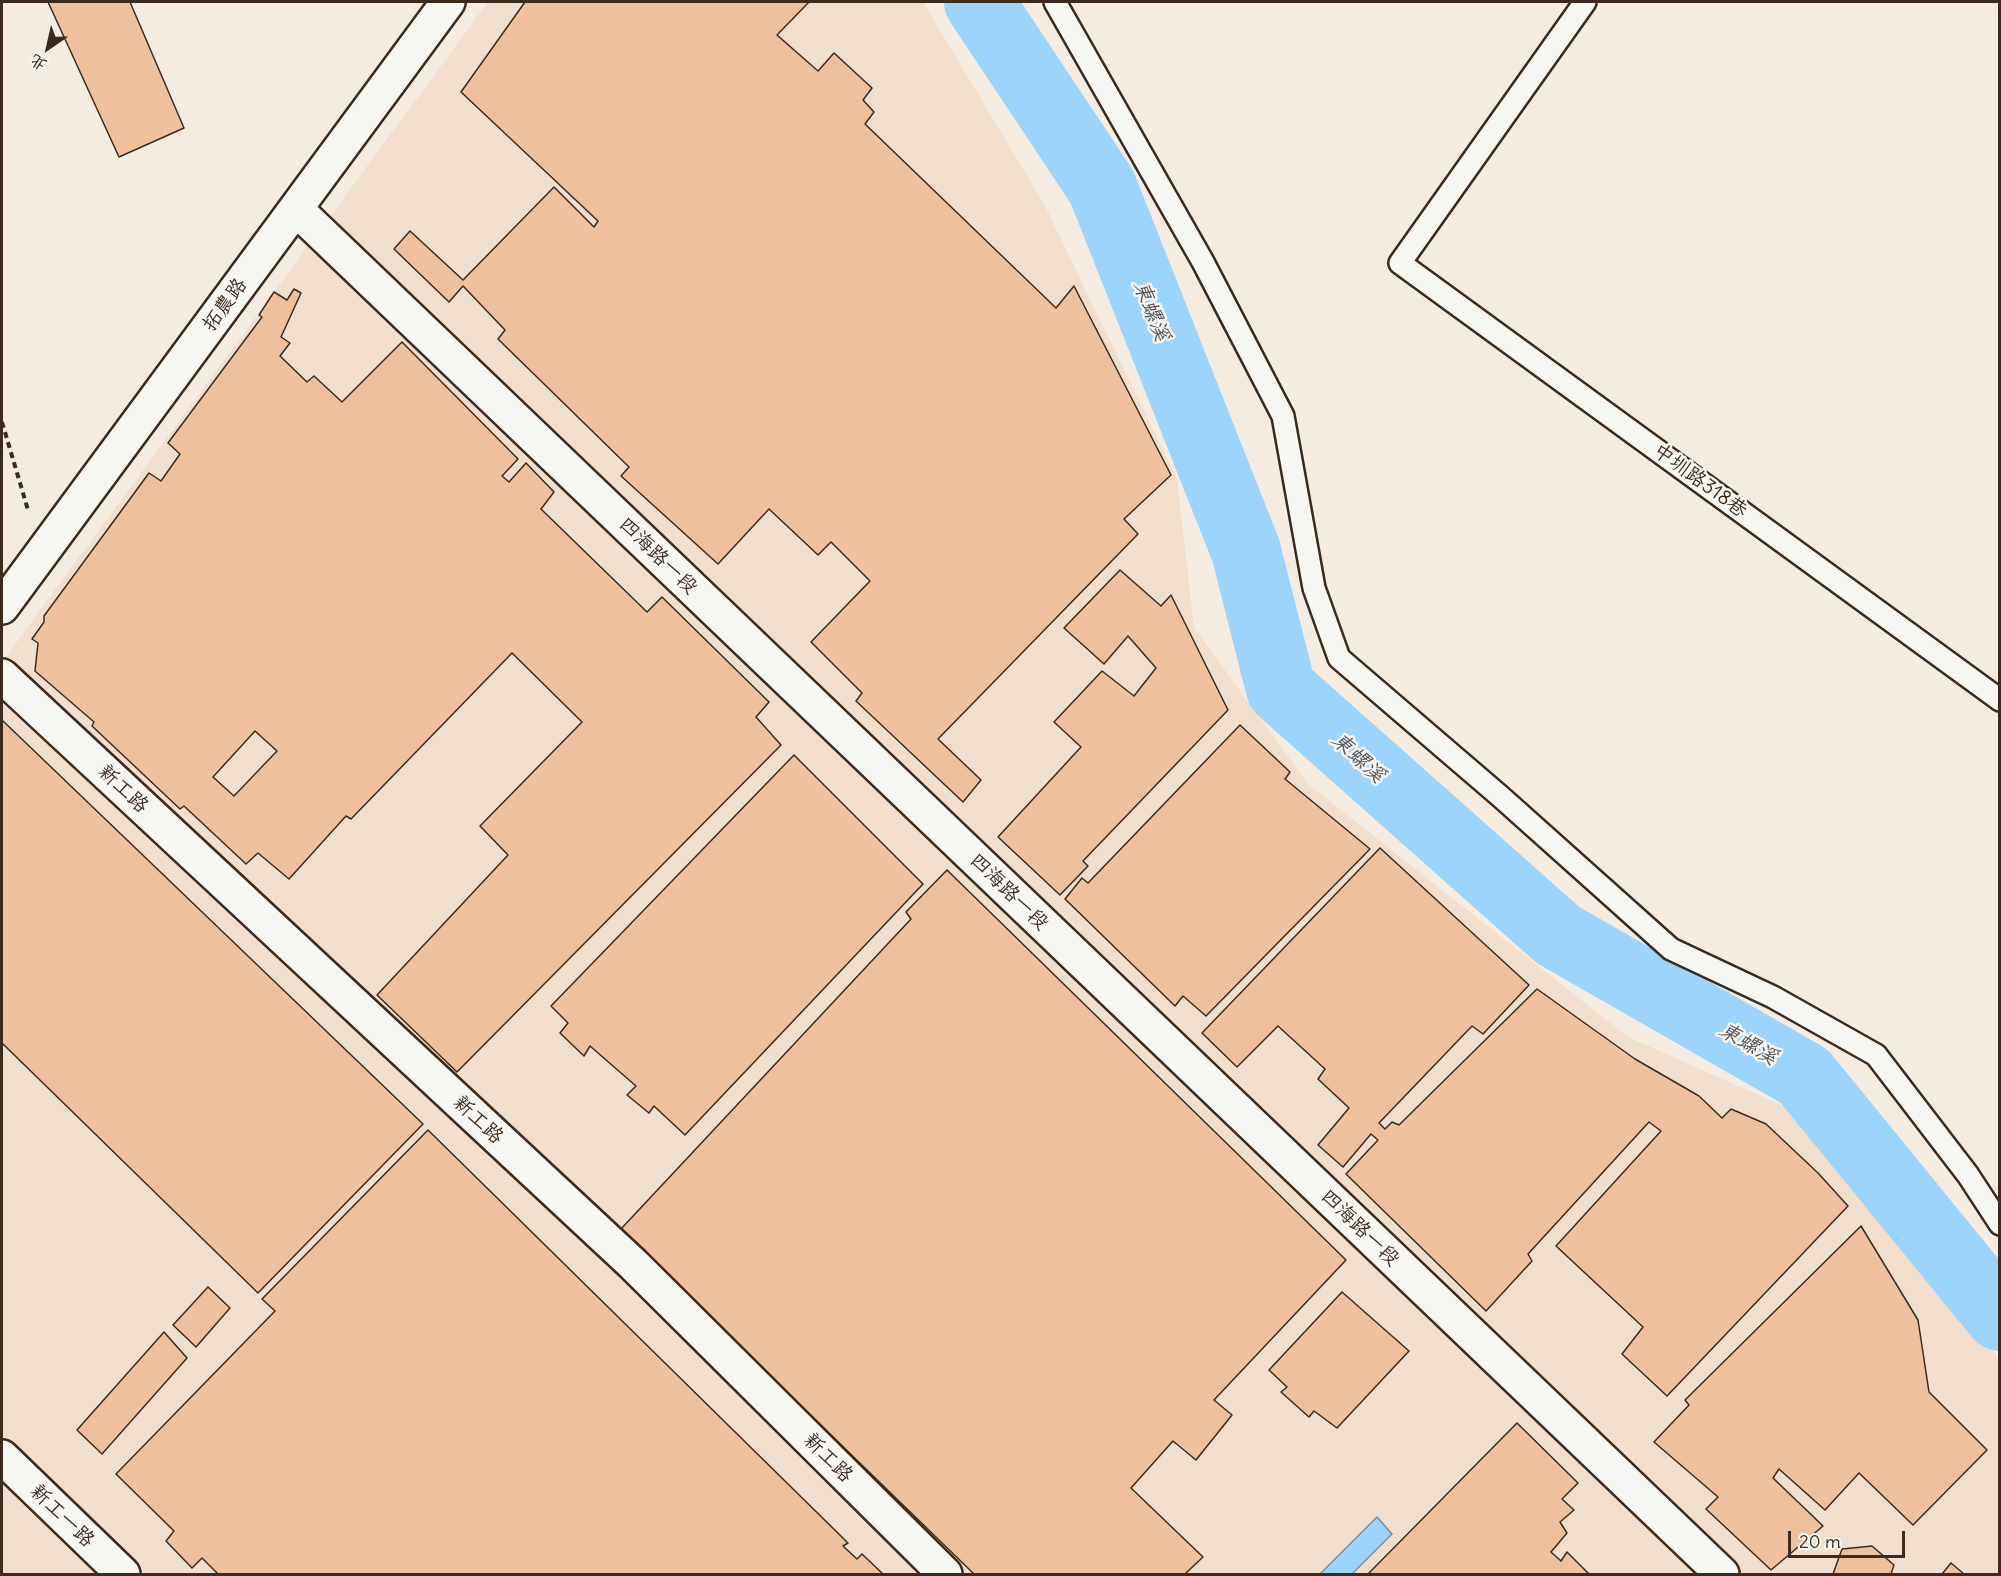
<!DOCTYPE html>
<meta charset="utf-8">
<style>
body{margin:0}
#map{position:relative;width:2001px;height:1576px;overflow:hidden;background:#f4ebe1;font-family:Delius,"LXGW WenKai TC",sans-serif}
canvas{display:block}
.frame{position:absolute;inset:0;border:3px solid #3b2a1e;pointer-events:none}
.north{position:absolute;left:18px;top:18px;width:60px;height:60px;-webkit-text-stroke:4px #f6f6f2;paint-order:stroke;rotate:214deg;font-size:16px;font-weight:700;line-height:24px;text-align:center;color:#3b2a1e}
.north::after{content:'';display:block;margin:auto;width:21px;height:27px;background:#3b2a1e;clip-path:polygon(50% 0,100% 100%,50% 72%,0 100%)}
.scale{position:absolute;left:1788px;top:1531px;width:117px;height:27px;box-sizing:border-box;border:3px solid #3b2a1e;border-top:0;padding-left:8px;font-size:18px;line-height:21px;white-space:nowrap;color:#3b2a1e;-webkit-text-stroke:4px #f6f6f2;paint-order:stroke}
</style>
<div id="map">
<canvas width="2001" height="1576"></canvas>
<div class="frame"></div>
<div class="north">北</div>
<div class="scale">20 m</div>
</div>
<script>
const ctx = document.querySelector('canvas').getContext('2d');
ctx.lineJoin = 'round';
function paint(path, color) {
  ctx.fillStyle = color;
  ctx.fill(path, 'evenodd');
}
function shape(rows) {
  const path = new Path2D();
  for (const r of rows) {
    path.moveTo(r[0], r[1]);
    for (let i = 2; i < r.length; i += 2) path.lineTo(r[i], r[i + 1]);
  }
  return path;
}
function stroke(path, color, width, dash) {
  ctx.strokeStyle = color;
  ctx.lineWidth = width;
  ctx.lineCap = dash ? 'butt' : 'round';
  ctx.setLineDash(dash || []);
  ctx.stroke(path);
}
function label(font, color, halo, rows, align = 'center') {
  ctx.font = font + ' Delius,"LXGW WenKai TC",sans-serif';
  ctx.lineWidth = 5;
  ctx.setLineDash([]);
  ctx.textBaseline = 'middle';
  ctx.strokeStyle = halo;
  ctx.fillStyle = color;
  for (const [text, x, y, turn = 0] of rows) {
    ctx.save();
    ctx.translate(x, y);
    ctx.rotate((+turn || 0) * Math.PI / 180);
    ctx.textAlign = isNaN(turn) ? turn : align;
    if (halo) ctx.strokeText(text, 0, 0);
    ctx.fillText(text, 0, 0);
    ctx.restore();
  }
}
paint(shape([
 [488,2,923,2,1046,208,1177,479,1194,628,1308,784,1628,1037,1826,1125,1999,1360,1999,1574,2,1574,2,662]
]), '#f2decd');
const water = shape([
 [1377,1517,1392,1534,1352,1574,1320,1574,1377,1517]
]);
paint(water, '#9dd4fc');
stroke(water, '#7690a3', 1.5);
stroke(shape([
 [979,2,1102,187,1246,551,1281,689,1558,935,1804,1076,2000,1316]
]), '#9dd4fc', 70);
const building = shape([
 [48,2,130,2,184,128,119,157,48,2],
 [525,2,809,2,777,35,818,71,834,53,872,88,863,100,874,112,865,124,1056,308,1074,286,1171,475,1124,519,1138,534,938,739,981,780,963,802,856,701,862,693,811,642,870,581,831,542,818,555,769,509,718,564,621,476,629,467,498,339,505,330,463,286,449,302,394,249,410,231,463,280,554,187,594,227,598,221,461,92,525,2],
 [294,289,301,293,281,337,290,343,280,356,307,382,314,376,342,402,402,342,518,459,502,476,509,482,526,463,554,492,541,509,647,612,662,597,769,702,756,717,781,745,457,1072,377,995,508,855,480,826,582,722,512,653,351,819,346,816,289,879,258,853,246,864,184,806,180,809,92,726,94,722,35,671,38,643,32,639,44,622,44,616,149,473,161,481,180,454,168,443,262,317,259,315,274,292,287,300,294,289],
 [255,731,277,751,234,796,213,777,255,731],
 [1120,570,1161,606,1171,595,1228,710,1083,861,1088,866,1060,895,998,837,1081,747,1054,722,1102,671,1134,696,1156,668,1128,636,1104,664,1064,628,1120,570],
 [2,720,423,1124,258,1293,2,1043,2,720],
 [1240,725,1290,772,1285,779,1370,849,1206,1016,1183,996,1175,1006,1065,899,1082,878,1088,883,1240,725],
 [794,755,923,884,685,1135,654,1106,649,1113,627,1095,636,1086,590,1046,584,1056,560,1033,568,1023,551,1006,794,755],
 [1380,848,1529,985,1483,1034,1472,1026,1379,1123,1385,1129,1392,1122,1399,1125,1537,989,1635,1059,1699,1096,1722,1118,1731,1109,1766,1124,1818,1173,1848,1206,1667,1396,1622,1354,1643,1327,1556,1246,1661,1131,1649,1122,1528,1254,1532,1261,1486,1311,1346,1174,1378,1140,1371,1134,1343,1167,1318,1145,1349,1108,1318,1079,1325,1069,1278,1026,1237,1067,1202,1033,1380,848],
 [947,870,1346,1260,1214,1400,1232,1415,1196,1460,1173,1441,1131,1488,1203,1557,1185,1574,974,1574,620,1230,911,919,906,912,947,870],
 [428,1130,848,1543,843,1546,857,1559,862,1554,883,1574,218,1574,202,1558,192,1568,166,1541,174,1531,116,1474,275,1311,262,1299,428,1130],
 [1861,1226,1918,1320,1929,1392,1987,1450,1913,1525,1859,1473,1825,1510,1779,1469,1773,1478,1823,1526,1771,1570,1706,1509,1718,1497,1654,1442,1689,1405,1685,1400,1861,1226],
 [208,1287,230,1308,196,1347,173,1325,208,1287],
 [1342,1292,1409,1351,1337,1428,1314,1411,1309,1417,1281,1392,1287,1387,1269,1370,1342,1292],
 [164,1332,187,1358,102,1454,77,1430,164,1332],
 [1517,1423,1578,1483,1562,1499,1574,1510,1560,1522,1567,1533,1551,1552,1561,1561,1567,1552,1589,1574,1368,1574,1517,1423],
 [1872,1546,1894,1565,1891,1574,1833,1574,1842,1549,1872,1546],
 [1951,1563,1964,1574,1942,1574,1951,1563]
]);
paint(building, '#eec09d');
stroke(building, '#3b2a1e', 1.5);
const service = shape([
 [1055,2,1203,262,1283,416,1314,588,1339,658,1501,797,1671,949,1773,997,1876,1055,1968,1175,2000,1224],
 [1585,2,1400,263,2000,700]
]);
const minor = shape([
 [296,209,1722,1574],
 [2,607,448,2],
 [2,676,633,1264,945,1574],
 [2,1457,123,1574]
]);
stroke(service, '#3b2a1e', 26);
stroke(minor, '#3b2a1e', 38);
stroke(shape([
 [2,422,28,510]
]), '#3b2a1e', 4, [6, 4.5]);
stroke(service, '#f6f6f2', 21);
stroke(minor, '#f6f6f2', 33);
label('20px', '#3b2a1e', '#f6f6f2', [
 ["拓農路",225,305,-54],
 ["中圳路318巷",1700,481,36],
 ["四海路一段",658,556,44],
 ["新工路",123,789,43],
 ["四海路一段",1009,892,44],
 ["新工路",478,1120,43],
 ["四海路一段",1360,1228,44],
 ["新工路",828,1458,45],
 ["新工一路",62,1516,44]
]);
label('italic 21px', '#545456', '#f6f6f2', [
 ["東螺溪",1151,311,68],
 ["東螺溪",1358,758,42],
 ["東螺溪",1748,1044,30]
]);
</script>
